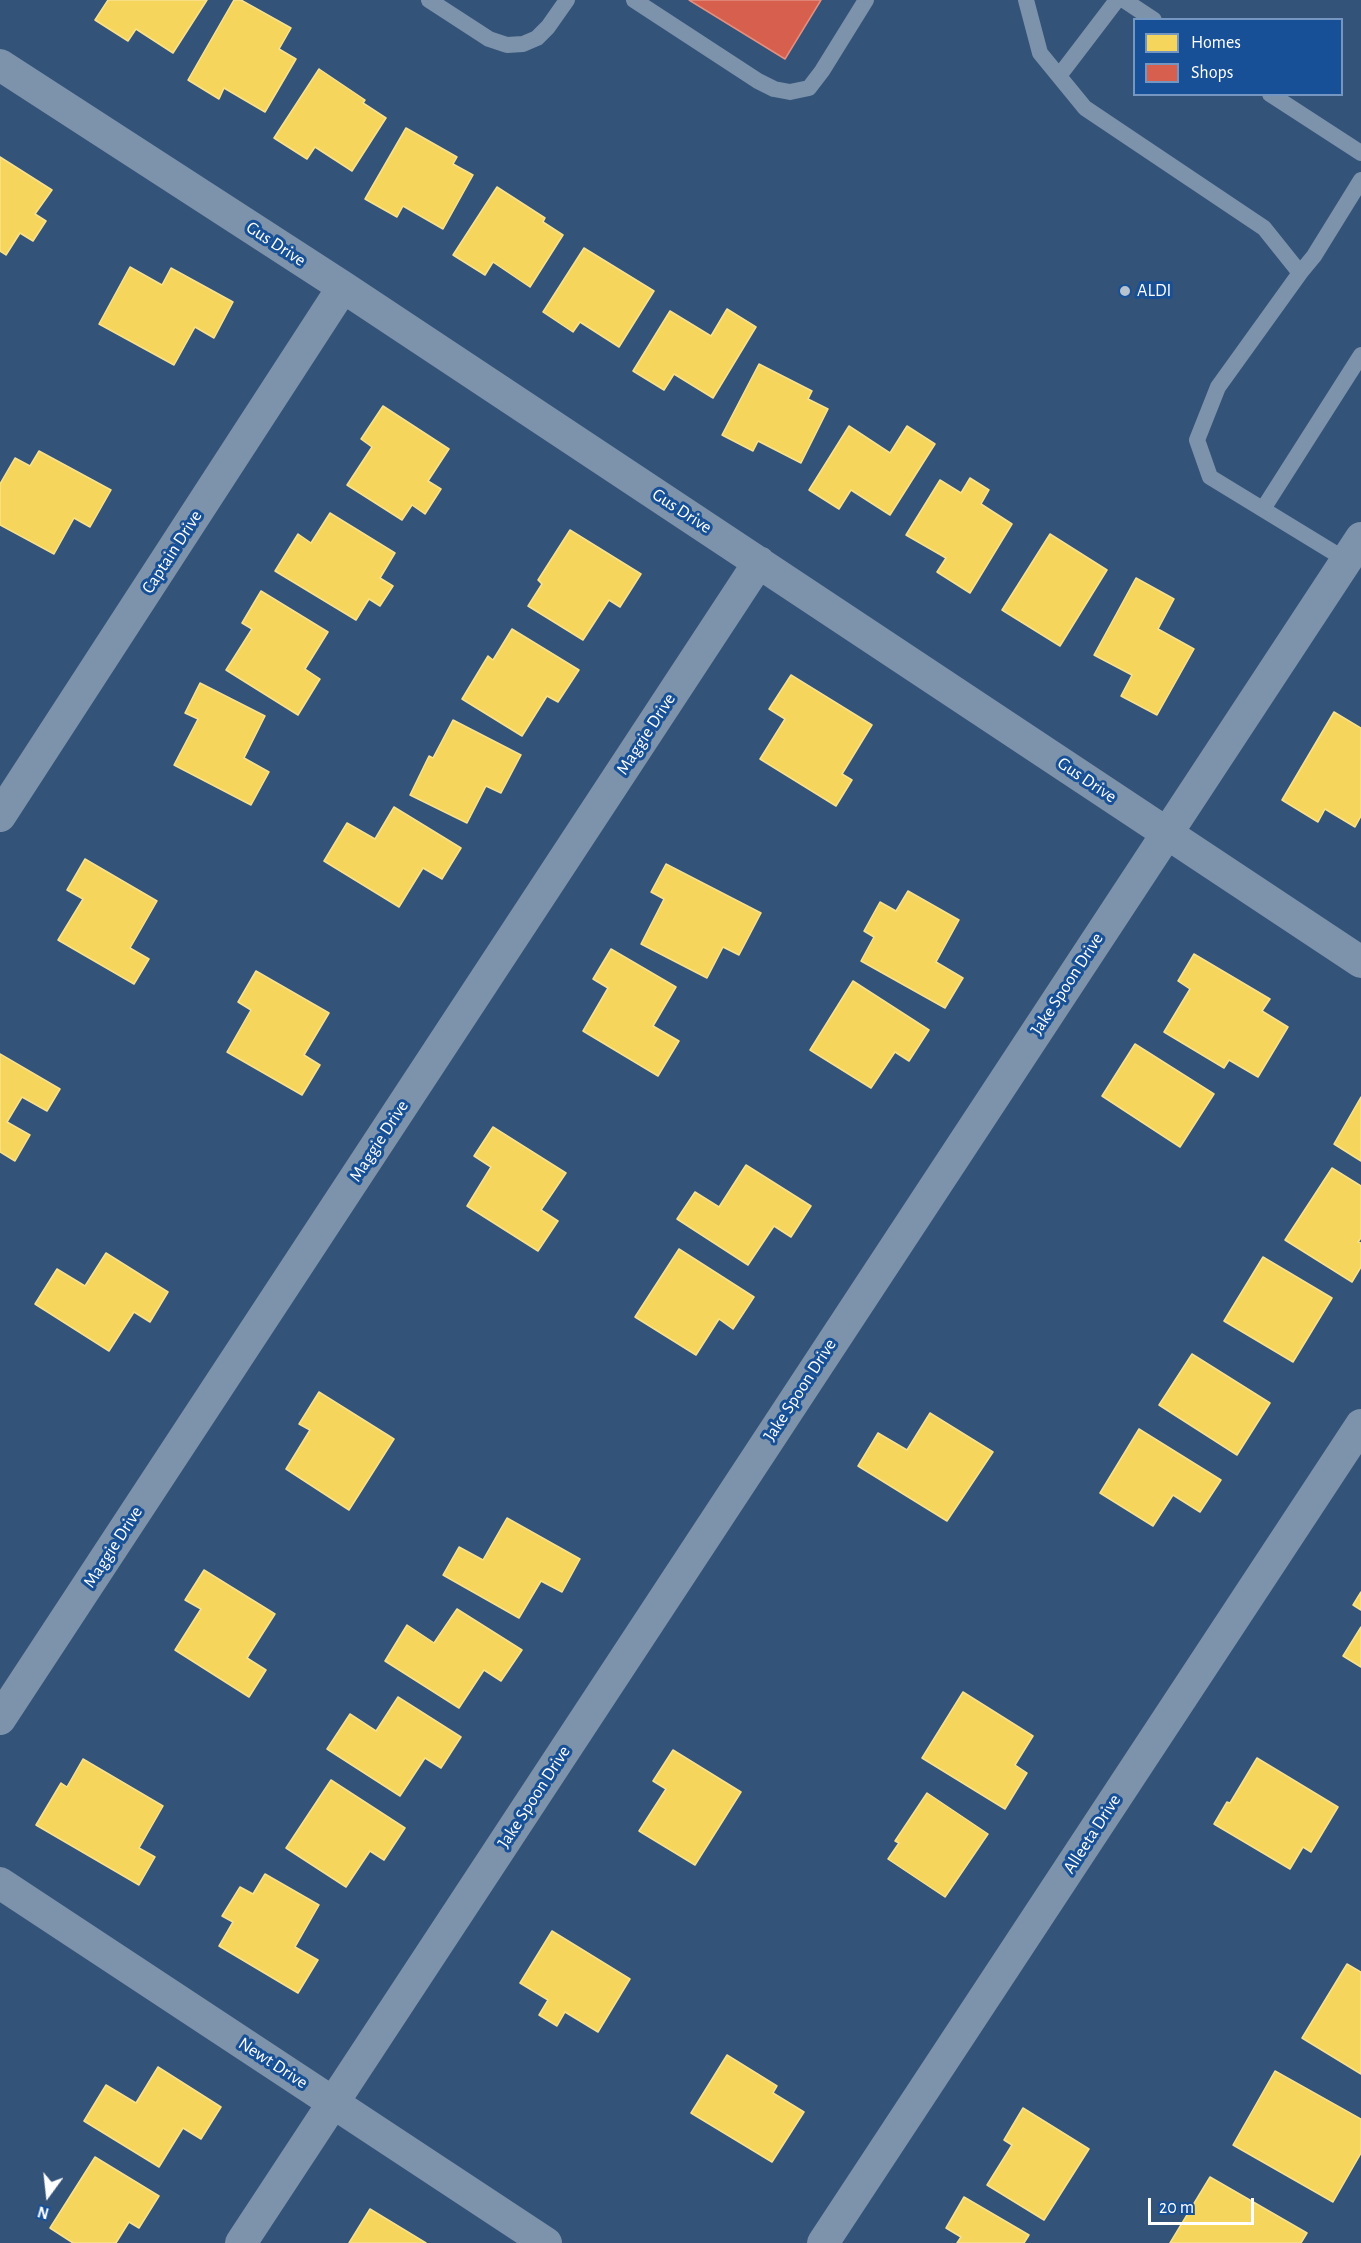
<!DOCTYPE html>
<style>
body{margin:0}
#map{position:relative;width:1361px;height:2243px;overflow:hidden;background:#345379;font-family:"Alegreya Sans",sans-serif}
canvas{display:block}
.legend{position:absolute;left:1133px;top:18px;width:210px;height:78px;box-sizing:border-box;background:#175096;border:2px solid #7496c0;margin:0;padding:8px 10px;list-style:none;font-size:18px;color:#fff}
.legend li{display:flex;align-items:center;gap:12px;height:30px}
.legend b{width:30px;border:2px solid #7496c0}
.north{position:absolute;left:18px;top:2165px;width:60px;height:60px;-webkit-text-stroke:4px #175096;paint-order:stroke;rotate:195deg;font-size:16px;font-weight:700;line-height:24px;text-align:center;color:#fff}
.north::after{content:'';display:block;margin:auto;width:21px;height:27px;background:#fff;clip-path:polygon(50% 0,100% 100%,50% 72%,0 100%)}
.scale{position:absolute;left:1148px;top:2198px;width:106px;height:27px;box-sizing:border-box;border:3px solid #fff;border-top:0;padding-left:8px;font-size:18px;line-height:21px;white-space:nowrap;color:#fff;-webkit-text-stroke:4px #175096;paint-order:stroke}
</style>
<div id="map">
<canvas width="1361" height="2243"></canvas>
<ul class="legend">
<li><b style="height:16px;background:#f6d55c"></b>Homes</li>
<li><b style="height:16px;background:#d6604d"></b>Shops</li>
</ul>
<div class="north">N</div>
<div class="scale">20 m</div>
</div>
<script>
const ctx = document.querySelector('canvas').getContext('2d');
ctx.lineJoin = 'round';
function paint(path, color) {
  ctx.fillStyle = color;
  ctx.fill(path, 'evenodd');
}
function shape(rows) {
  const path = new Path2D();
  for (const r of rows) {
    path.moveTo(r[0], r[1]);
    for (let i = 2; i < r.length; i += 2) path.lineTo(r[i], r[i + 1]);
  }
  return path;
}
function stroke(path, color, width, dash) {
  ctx.strokeStyle = color;
  ctx.lineWidth = width;
  ctx.lineCap = dash ? 'butt' : 'round';
  ctx.setLineDash(dash || []);
  ctx.stroke(path);
}
function label(font, color, halo, rows, align = 'center') {
  ctx.font = font + ' "Alegreya Sans",sans-serif';
  ctx.lineWidth = 6;
  ctx.setLineDash([]);
  ctx.textBaseline = 'middle';
  ctx.strokeStyle = halo;
  ctx.fillStyle = color;
  for (const [text, x, y, turn = 0] of rows) {
    ctx.save();
    ctx.translate(x, y);
    ctx.rotate((+turn || 0) * Math.PI / 180);
    ctx.textAlign = isNaN(turn) ? turn : align;
    if (halo) ctx.strokeText(text, 0, 0);
    ctx.fillText(text, 0, 0);
    ctx.restore();
  }
}
const homes = shape([
 [108,0,207,0,173,53,136,29,128,41,95,20,108,0],
 [234,0,241,0,291,28,279,49,296,59,265,112,224,88,219,99,188,80,234,0],
 [319,69,365,100,363,103,386,118,352,171,315,147,307,159,274,138,319,69],
 [406,128,457,157,453,164,473,175,443,229,403,206,397,217,365,199,406,128],
 [0,157,52,190,35,214,46,221,33,241,20,233,6,255,0,251,0,157],
 [497,187,545,218,543,222,563,235,530,287,493,262,485,275,453,255,497,187],
 [584,248,654,291,619,347,580,322,573,332,543,312,584,248],
 [130,267,162,285,171,268,233,302,214,338,195,327,174,365,99,324,130,267],
 [727,309,756,327,713,398,674,374,664,390,633,371,670,311,711,336,727,309],
 [759,364,812,391,808,399,828,409,801,463,758,441,753,451,722,435,759,364],
 [383,406,449,449,428,481,441,489,425,514,412,505,402,520,347,485,372,447,361,439,383,406],
 [849,426,890,453,907,426,935,444,890,515,851,490,839,509,809,490,849,426],
 [39,451,111,490,90,527,74,518,54,554,0,525,0,484,15,458,30,466,39,451],
 [970,478,989,490,981,504,1012,524,970,593,937,572,946,558,906,535,940,480,961,493,970,478],
 [330,513,395,553,380,578,393,586,380,606,369,599,356,620,275,571,298,534,311,543,330,513],
 [570,530,641,574,620,607,609,600,583,640,528,606,542,584,538,580,570,530],
 [1050,534,1107,570,1060,646,1002,610,1050,534],
 [1136,578,1174,599,1158,629,1194,649,1157,715,1121,696,1132,675,1094,655,1136,578],
 [261,591,328,632,305,669,320,679,298,715,226,670,252,629,242,623,261,591],
 [512,629,579,670,558,702,547,696,522,736,462,699,488,656,493,660,512,629],
 [791,675,872,725,842,774,852,780,836,806,760,759,785,719,769,709,791,675],
 [200,683,265,716,244,758,269,772,251,805,174,765,198,719,185,713,200,683],
 [1334,712,1361,728,1361,816,1355,827,1325,809,1318,822,1282,800,1334,712],
 [453,720,521,755,501,793,486,786,467,823,410,795,429,756,433,758,453,720],
 [394,807,461,848,442,879,423,868,399,907,324,861,347,823,375,839,394,807],
 [85,859,157,901,130,948,149,959,134,984,58,940,83,899,67,890,85,859],
 [666,864,761,913,739,955,723,947,707,978,641,944,664,899,651,892,666,864],
 [908,891,959,920,936,962,963,978,945,1008,861,961,874,937,864,931,880,902,896,911,908,891],
 [611,949,676,987,653,1026,679,1041,658,1076,583,1031,608,988,593,979,611,949],
 [1194,954,1270,999,1262,1011,1288,1027,1258,1077,1229,1060,1224,1068,1164,1032,1190,989,1178,981,1194,954],
 [256,971,329,1013,304,1055,320,1065,302,1095,227,1052,251,1010,238,1002,256,971],
 [853,981,929,1030,909,1061,895,1052,871,1088,810,1050,853,981],
 [1135,1044,1214,1094,1180,1147,1102,1096,1135,1044],
 [0,1054,60,1089,47,1111,22,1097,7,1122,30,1135,15,1161,0,1152,0,1054],
 [1361,1097,1361,1161,1334,1144,1361,1097],
 [493,1127,566,1173,541,1210,558,1221,538,1251,467,1206,491,1167,474,1156,493,1127],
 [746,1165,811,1206,791,1237,774,1226,748,1265,677,1219,695,1192,719,1207,746,1165],
 [1332,1168,1361,1186,1361,1238,1358,1242,1361,1243,1361,1267,1352,1282,1285,1240,1332,1168],
 [679,1249,754,1297,733,1329,719,1319,696,1355,635,1317,679,1249],
 [106,1253,168,1292,150,1322,134,1312,109,1351,35,1304,57,1269,85,1286,106,1253],
 [1263,1257,1332,1298,1293,1362,1224,1321,1263,1257],
 [1192,1354,1270,1403,1237,1455,1159,1405,1192,1354],
 [319,1392,394,1439,349,1510,286,1469,310,1430,299,1424,319,1392],
 [930,1413,993,1452,947,1521,858,1466,878,1433,907,1450,930,1413],
 [1139,1429,1221,1480,1200,1512,1173,1495,1153,1526,1100,1493,1139,1429],
 [507,1518,580,1559,562,1592,541,1581,519,1618,443,1575,459,1547,483,1560,507,1518],
 [204,1570,275,1614,247,1658,266,1670,249,1697,175,1650,201,1609,185,1600,204,1570],
 [1361,1592,1361,1610,1353,1605,1361,1592],
 [457,1609,522,1650,501,1681,484,1670,459,1708,385,1661,407,1625,434,1643,457,1609],
 [1361,1627,1361,1667,1343,1656,1361,1627],
 [963,1692,1033,1736,1015,1765,1027,1773,1005,1809,922,1758,963,1692],
 [398,1697,461,1737,441,1768,425,1758,400,1796,327,1749,350,1714,376,1731,398,1697],
 [673,1750,741,1792,695,1865,639,1831,666,1789,653,1781,673,1750],
 [1257,1758,1338,1807,1311,1852,1303,1847,1290,1869,1214,1824,1227,1802,1230,1803,1257,1758],
 [83,1759,163,1806,139,1848,155,1857,139,1885,36,1825,61,1783,67,1787,83,1759],
 [331,1780,405,1828,384,1860,370,1851,346,1887,286,1848,331,1780],
 [927,1793,988,1834,945,1897,888,1859,899,1843,895,1841,927,1793],
 [265,1874,319,1905,295,1947,318,1960,298,1993,219,1946,233,1922,222,1916,240,1887,253,1894,265,1874],
 [552,1931,630,1979,598,2032,565,2012,557,2026,539,2015,548,2000,520,1983,552,1931],
 [1347,1964,1361,1972,1361,2074,1302,2038,1347,1964],
 [727,2055,777,2086,773,2093,804,2112,772,2162,691,2113,727,2055],
 [158,2067,221,2107,201,2139,183,2128,159,2167,84,2121,106,2085,136,2103,158,2067],
 [1275,2071,1361,2119,1361,2153,1333,2202,1233,2145,1275,2071],
 [1023,2108,1089,2149,1044,2220,987,2185,1012,2145,1004,2140,1023,2108],
 [95,2157,159,2196,139,2228,129,2222,116,2243,73,2243,50,2228,95,2157],
 [1210,2177,1307,2233,1301,2243,1170,2243,1210,2177],
 [964,2197,1029,2235,1024,2243,957,2243,961,2237,946,2228,964,2197],
 [370,2209,426,2243,349,2243,370,2209]
]);
paint(homes, '#f6d55c');
stroke(homes, '#f9e28d', 1.5);
const shops = shape([
 [689,0,821,0,785,59,689,0]
]);
paint(shops, '#d6604d');
stroke(shops, '#e29082', 1.5);
stroke(shape([
 [429,0,489,39,507,45,523,44,537,38,548,27,567,0],
 [634,0,758,81,774,89,790,92,809,88,822,71,866,0],
 [1026,0,1040,53,1085,108,1264,228,1300,273,1218,387,1197,440,1210,477,1346,560],
 [1124,0,1154,20],
 [1059,76,1117,0],
 [1270,94,1361,153],
 [1300,273,1314,256,1361,180],
 [1263,509,1361,355]
]), '#7d93ab', 16);
stroke(shape([
 [0,65,343,287,1361,962],
 [0,816,343,287],
 [0,1719,759,562],
 [0,1883,546,2243],
 [241,2243,1361,538],
 [823,2243,1361,1425]
]), '#7d93ab', 32);
for (const [x, y, r, color] of [
 [1125,291,6,"#b8c3d0"]
]) {
  const dot = new Path2D();
  dot.arc(x, y, r, 0, 2 * Math.PI);
  ctx.fillStyle = color;
  ctx.fill(dot);
  stroke(dot, '#175096', 2);
}
label('18px', '#fff', '#175096', [
 ["Gus Drive",276,244,33],
 ["Gus Drive",682,511,33],
 ["Captain Drive",172,552,-57],
 ["Maggie Drive",646,734,-57],
 ["Gus Drive",1087,780,34],
 ["Jake Spoon Drive",1067,984,-57],
 ["Maggie Drive",379,1141,-57],
 ["Jake Spoon Drive",800,1390,-57],
 ["Maggie Drive",113,1547,-57],
 ["Jake Spoon Drive",534,1797,-57],
 ["Alleeta Drive",1092,1834,-57],
 ["Newt Drive",273,2063,33]
]);
label('18px', '#fff', '#175096', [
 ["ALDI",1137,291]
], 'left');
</script>
